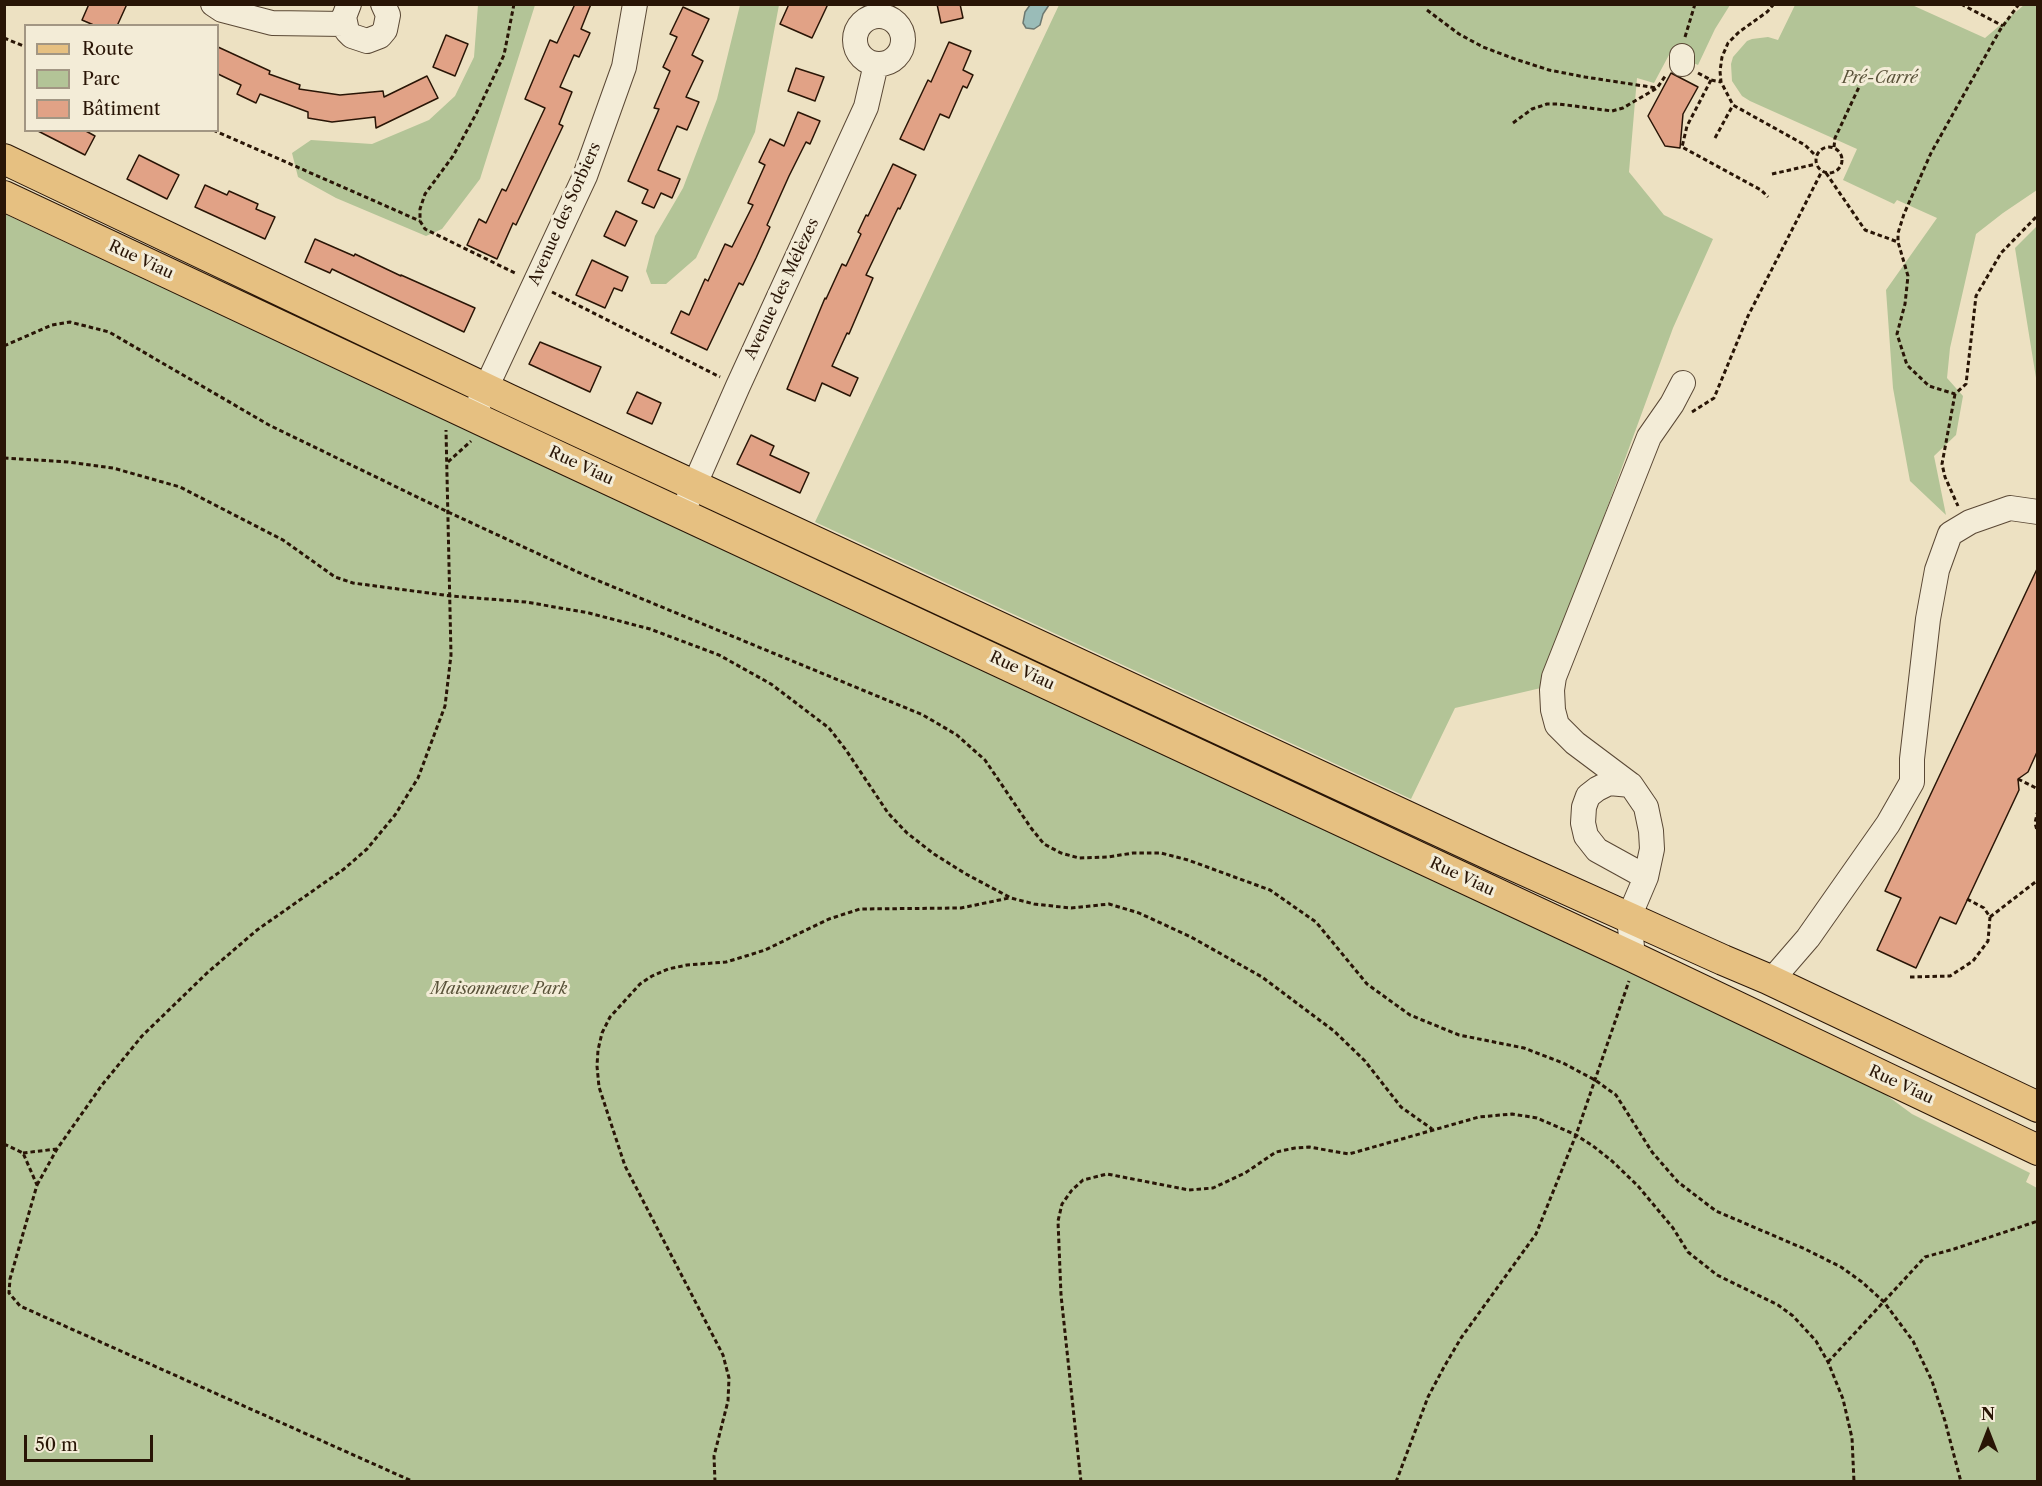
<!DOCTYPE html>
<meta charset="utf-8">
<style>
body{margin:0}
#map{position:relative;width:2042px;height:1486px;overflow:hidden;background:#ede1c2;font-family:"Libre Caslon Text",serif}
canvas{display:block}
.frame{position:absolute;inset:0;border:6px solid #291506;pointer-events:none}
.legend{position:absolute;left:24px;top:24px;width:195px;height:108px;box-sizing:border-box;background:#f3ecd7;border:2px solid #a29683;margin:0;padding:8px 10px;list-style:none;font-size:18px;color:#291506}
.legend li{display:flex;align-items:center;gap:12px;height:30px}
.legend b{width:30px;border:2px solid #a29683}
.north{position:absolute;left:1958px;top:1402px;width:60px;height:60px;-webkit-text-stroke:4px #f3ecd7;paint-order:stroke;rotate:0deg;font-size:16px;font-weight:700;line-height:24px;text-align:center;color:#291506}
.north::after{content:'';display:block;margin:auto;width:21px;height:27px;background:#291506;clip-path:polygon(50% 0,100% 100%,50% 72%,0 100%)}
.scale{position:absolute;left:24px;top:1435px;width:129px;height:27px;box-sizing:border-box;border:3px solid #291506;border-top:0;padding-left:8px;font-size:18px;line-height:21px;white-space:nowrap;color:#291506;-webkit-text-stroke:4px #f3ecd7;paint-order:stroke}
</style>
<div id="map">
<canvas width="2042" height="1486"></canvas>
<div class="frame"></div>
<ul class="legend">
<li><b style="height:8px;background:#e6c081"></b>Route</li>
<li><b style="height:16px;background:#b3c497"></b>Parc</li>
<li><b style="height:16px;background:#e1a286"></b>Bâtiment</li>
</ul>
<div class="north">N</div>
<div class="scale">50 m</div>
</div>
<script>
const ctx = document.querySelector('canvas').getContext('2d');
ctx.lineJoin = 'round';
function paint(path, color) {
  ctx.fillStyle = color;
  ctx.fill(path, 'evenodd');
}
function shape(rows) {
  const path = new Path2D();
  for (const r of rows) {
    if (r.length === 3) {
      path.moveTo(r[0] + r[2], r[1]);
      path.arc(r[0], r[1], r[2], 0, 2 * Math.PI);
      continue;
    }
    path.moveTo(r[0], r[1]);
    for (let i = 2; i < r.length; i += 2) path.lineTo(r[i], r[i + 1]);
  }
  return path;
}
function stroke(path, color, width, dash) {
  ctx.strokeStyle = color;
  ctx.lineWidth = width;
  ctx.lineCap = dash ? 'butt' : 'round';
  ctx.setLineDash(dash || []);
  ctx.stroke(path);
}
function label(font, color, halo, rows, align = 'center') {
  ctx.font = font + ' "Libre Caslon Text",serif';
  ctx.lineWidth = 6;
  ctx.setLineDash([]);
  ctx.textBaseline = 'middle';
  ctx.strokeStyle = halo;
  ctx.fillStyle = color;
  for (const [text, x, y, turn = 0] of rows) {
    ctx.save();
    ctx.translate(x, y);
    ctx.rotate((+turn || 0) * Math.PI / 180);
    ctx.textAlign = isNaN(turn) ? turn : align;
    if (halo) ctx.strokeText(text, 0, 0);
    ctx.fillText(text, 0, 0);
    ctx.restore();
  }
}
paint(shape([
 [478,5,535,5,480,179,442,229,426,236,336,198,298,177,292,153,311,140,372,144,429,120,455,96,474,57],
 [740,5,779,5,755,132,696,258,666,284,651,284,646,271,655,236,683,188,717,99],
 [1059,5,1730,5,1715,29,1698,65,1670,53,1654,83,1637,78,1629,172,1664,215,1713,239,1673,328,1541,688,1455,708,1411,799,815,522],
 [1795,5,1912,5,1985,38,2024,5,2037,5,2037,190,2003,213,1976,234,1950,348,1947,378,1963,396,1956,435,1934,456,1946,515,1910,481,1893,388,1886,290,1937,218,1897,200,1894,204,1843,180,1857,149,1750,101,1742,96,1732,81,1731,64,1733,57,1747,41,1752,39,1768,37,1778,40],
 [5,214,1600,958,1866,1080,1912,1114,2030,1173,2026,1182,2037,1188,2037,1481,5,1481],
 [2037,226,2037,384,2015,248]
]), '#b3c497');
const water = shape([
 [1030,5,1049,5,1043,14,1040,25,1034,29,1026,28,1023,23,1025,12,1030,5]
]);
paint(water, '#9abcb8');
stroke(water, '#6d7971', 1.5);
const building = shape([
 [89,4,127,4,117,26,96,26,82,20,89,4],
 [575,4,591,4,581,29,590,33,579,57,574,55,560,87,572,92,559,124,563,126,516,225,513,223,497,259,467,245,479,219,486,223,502,189,506,191,545,108,525,99,550,40,557,43,575,4],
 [789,4,828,4,812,38,780,24,789,4],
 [937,4,960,4,963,18,941,23,937,4],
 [683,7,709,19,692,55,703,61,686,97,699,102,687,130,677,126,658,170,680,179,672,198,661,193,654,208,642,203,648,190,628,181,659,109,654,108,670,71,663,67,677,37,670,34,683,7],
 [446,35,468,44,455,76,433,67,446,35],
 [949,42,971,51,963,70,973,75,967,88,963,86,949,118,940,114,924,150,900,139,928,80,931,82,949,42],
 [218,47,270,71,269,74,300,85,299,89,340,95,383,91,384,97,427,76,438,98,376,128,375,117,332,122,308,118,308,112,260,94,256,103,237,94,241,85,218,74,218,47],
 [796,68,824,77,815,101,788,91,796,68],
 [1671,73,1698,87,1683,114,1680,148,1665,146,1648,116,1671,73],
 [798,112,820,121,810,144,806,142,789,176,767,225,770,227,756,258,743,285,739,283,707,350,671,333,681,311,689,315,705,279,708,281,725,244,732,247,753,205,748,203,765,165,759,162,770,139,784,146,798,112],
 [36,130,84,130,95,136,85,155,36,130],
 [139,155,179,175,167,199,127,179,139,155],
 [893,164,916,175,900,209,898,208,866,275,873,278,849,334,847,333,832,366,858,378,850,396,822,383,815,401,787,389,825,298,826,299,842,264,846,266,861,234,858,232,866,215,868,216,893,164],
 [205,185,227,195,229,191,258,204,256,209,275,217,265,239,195,207,205,185],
 [616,211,637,221,625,246,604,236,616,211],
 [315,239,354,256,355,254,401,276,401,275,475,308,464,332,332,269,330,273,305,262,315,239],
 [592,260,628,277,622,291,614,288,605,308,576,295,592,260],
 [540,342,601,367,590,392,529,364,540,342],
 [637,392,661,403,652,424,627,413,637,392],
 [751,435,774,446,770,455,809,473,800,493,737,464,751,435],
 [2037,569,2037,752,2028,772,2018,779,2019,790,1956,924,1940,917,1916,968,1877,950,1901,898,1885,891,2037,569]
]);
paint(building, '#e1a286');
stroke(building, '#291506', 1.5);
const minor = shape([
 [213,4,222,10,272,23,344,24],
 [349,4,344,17,347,31,352,36,367,41,380,36,385,30,388,15,383,4],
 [879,40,24],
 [1682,64,1682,56],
 [479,403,585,176,624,67,635,4],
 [687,502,738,386,866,107,876,64],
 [1631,785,1609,783,1597,789,1588,796,1584,807,1583,823,1586,836,1597,850,1646,877],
 [1633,957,1629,917,1646,877,1652,849,1651,831,1646,807,1631,785,1575,743,1557,725,1553,710,1552,690,1554,677,1649,437,1672,404,1683,383],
 [1768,979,1776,975,1808,938,1888,824,1912,782,1912,759,1928,619,1937,570,1950,534,1970,522,2010,508,2038,512]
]);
const major = shape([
 [4,159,508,399,1499,859,1723,960,1768,979,2038,1107],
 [4,196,487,423,1633,957,2038,1150]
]);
stroke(minor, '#5a4835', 26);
stroke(major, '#291506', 32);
stroke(shape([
 [514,4,504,55,476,114,453,156,425,194,420,209,420,221,425,229,517,274],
 [1774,4,1767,12,1739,32,1728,43,1722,57,1720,71,1721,82,1733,105,1805,145,1816,156],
 [1961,4,2003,26],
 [2019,4,2000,30,1931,153,1904,214,1898,233,1898,242,1908,276,1905,304,1897,334,1907,365,1929,386,1955,394,1966,384,1976,296,2001,253,2038,215],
 [1427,10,1459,34,1483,47,1515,59,1549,70,1585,77,1657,88],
 [1685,37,1695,4],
 [4,38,26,47],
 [1698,73,1711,80,1721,82],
 [1711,80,1687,126,1682,147,1761,190,1768,197],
 [1513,123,1532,109,1547,104,1559,104,1612,111,1623,108,1657,88,1666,75],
 [213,130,420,221],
 [1715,138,1733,105],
 [1829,160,13],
 [1834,147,1835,138,1860,85],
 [1826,173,1865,230,1898,242],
 [1772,174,1816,164],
 [552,292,720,377],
 [4,346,52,325,70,322,109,332,269,425,448,512,582,574,923,715,957,735,985,760,1031,828,1044,844,1061,853,1079,858,1108,857,1133,853,1161,853,1188,860,1270,890,1316,922,1367,984,1410,1015,1459,1035,1524,1048,1563,1063,1595,1080,1616,1095,1652,1152,1678,1182,1716,1211,1805,1249,1841,1267,1862,1282,1884,1302,1913,1341,1932,1381,1945,1421,1961,1482],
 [1955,394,1942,464,1945,477,1958,506],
 [1692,412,1714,398,1748,316,1822,171],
 [4,458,68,462,113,468,180,487,283,540,335,577,353,583,451,596,526,602,589,613,650,629,719,655,771,684,829,728,846,750,888,813,907,833,934,854,966,874,1011,898,1034,904,1071,908,1109,904,1139,913,1191,937,1262,977,1334,1031,1365,1061,1401,1107,1432,1129],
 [448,462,471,441],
 [2018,779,2038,789],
 [2038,810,2035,823,2038,834],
 [1967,899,1984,908,1990,917,2038,880],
 [1910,977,1950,976,1973,961,1988,941,1990,917],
 [4,1144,23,1153,37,1185,10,1279,9,1293,20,1306,414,1482],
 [23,1153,57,1149],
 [37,1185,57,1149,102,1085,142,1036,207,973,257,930,344,869,367,849,395,815,418,778,445,706,451,655,446,430],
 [1828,1362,1925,1257,1954,1249,2038,1221],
 [715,1482,714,1456,728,1401,729,1378,723,1355,625,1166,599,1087,597,1066,598,1050,602,1033,610,1017,640,984,652,976,668,969,687,965,726,962,746,956,765,950,829,919,860,909,961,908,1009,898],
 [1081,1482,1061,1295,1058,1221,1062,1204,1072,1190,1083,1180,1107,1174,1189,1190,1213,1188,1245,1173,1276,1152,1295,1148,1309,1147,1349,1154,1479,1117,1512,1114,1537,1118,1576,1135,1593,1146,1612,1161,1638,1186,1673,1228,1688,1252,1717,1275,1778,1305,1793,1316,1816,1341,1828,1362,1843,1399,1852,1438,1854,1482],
 [1396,1482,1428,1397,1444,1367,1461,1338,1536,1234,1576,1135,1629,981]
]), '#291506', 3, [4.5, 3]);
stroke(minor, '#f3ecd7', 24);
stroke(major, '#e6c081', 30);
label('italic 16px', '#595239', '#f3ecd7', [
 ["Pré-Carré",1880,78],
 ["Maisonneuve Park",499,989]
]);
label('16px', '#291506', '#f3ecd7', [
 ["Avenue des Sorbiers",565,214,-66],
 ["Rue Viau",141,260,25],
 ["Avenue des Mélèzes",782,289,-65],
 ["Rue Viau",581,466,25],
 ["Rue Viau",1022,671,25],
 ["Rue Viau",1462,877,25],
 ["Rue Viau",1901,1085,25]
]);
</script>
